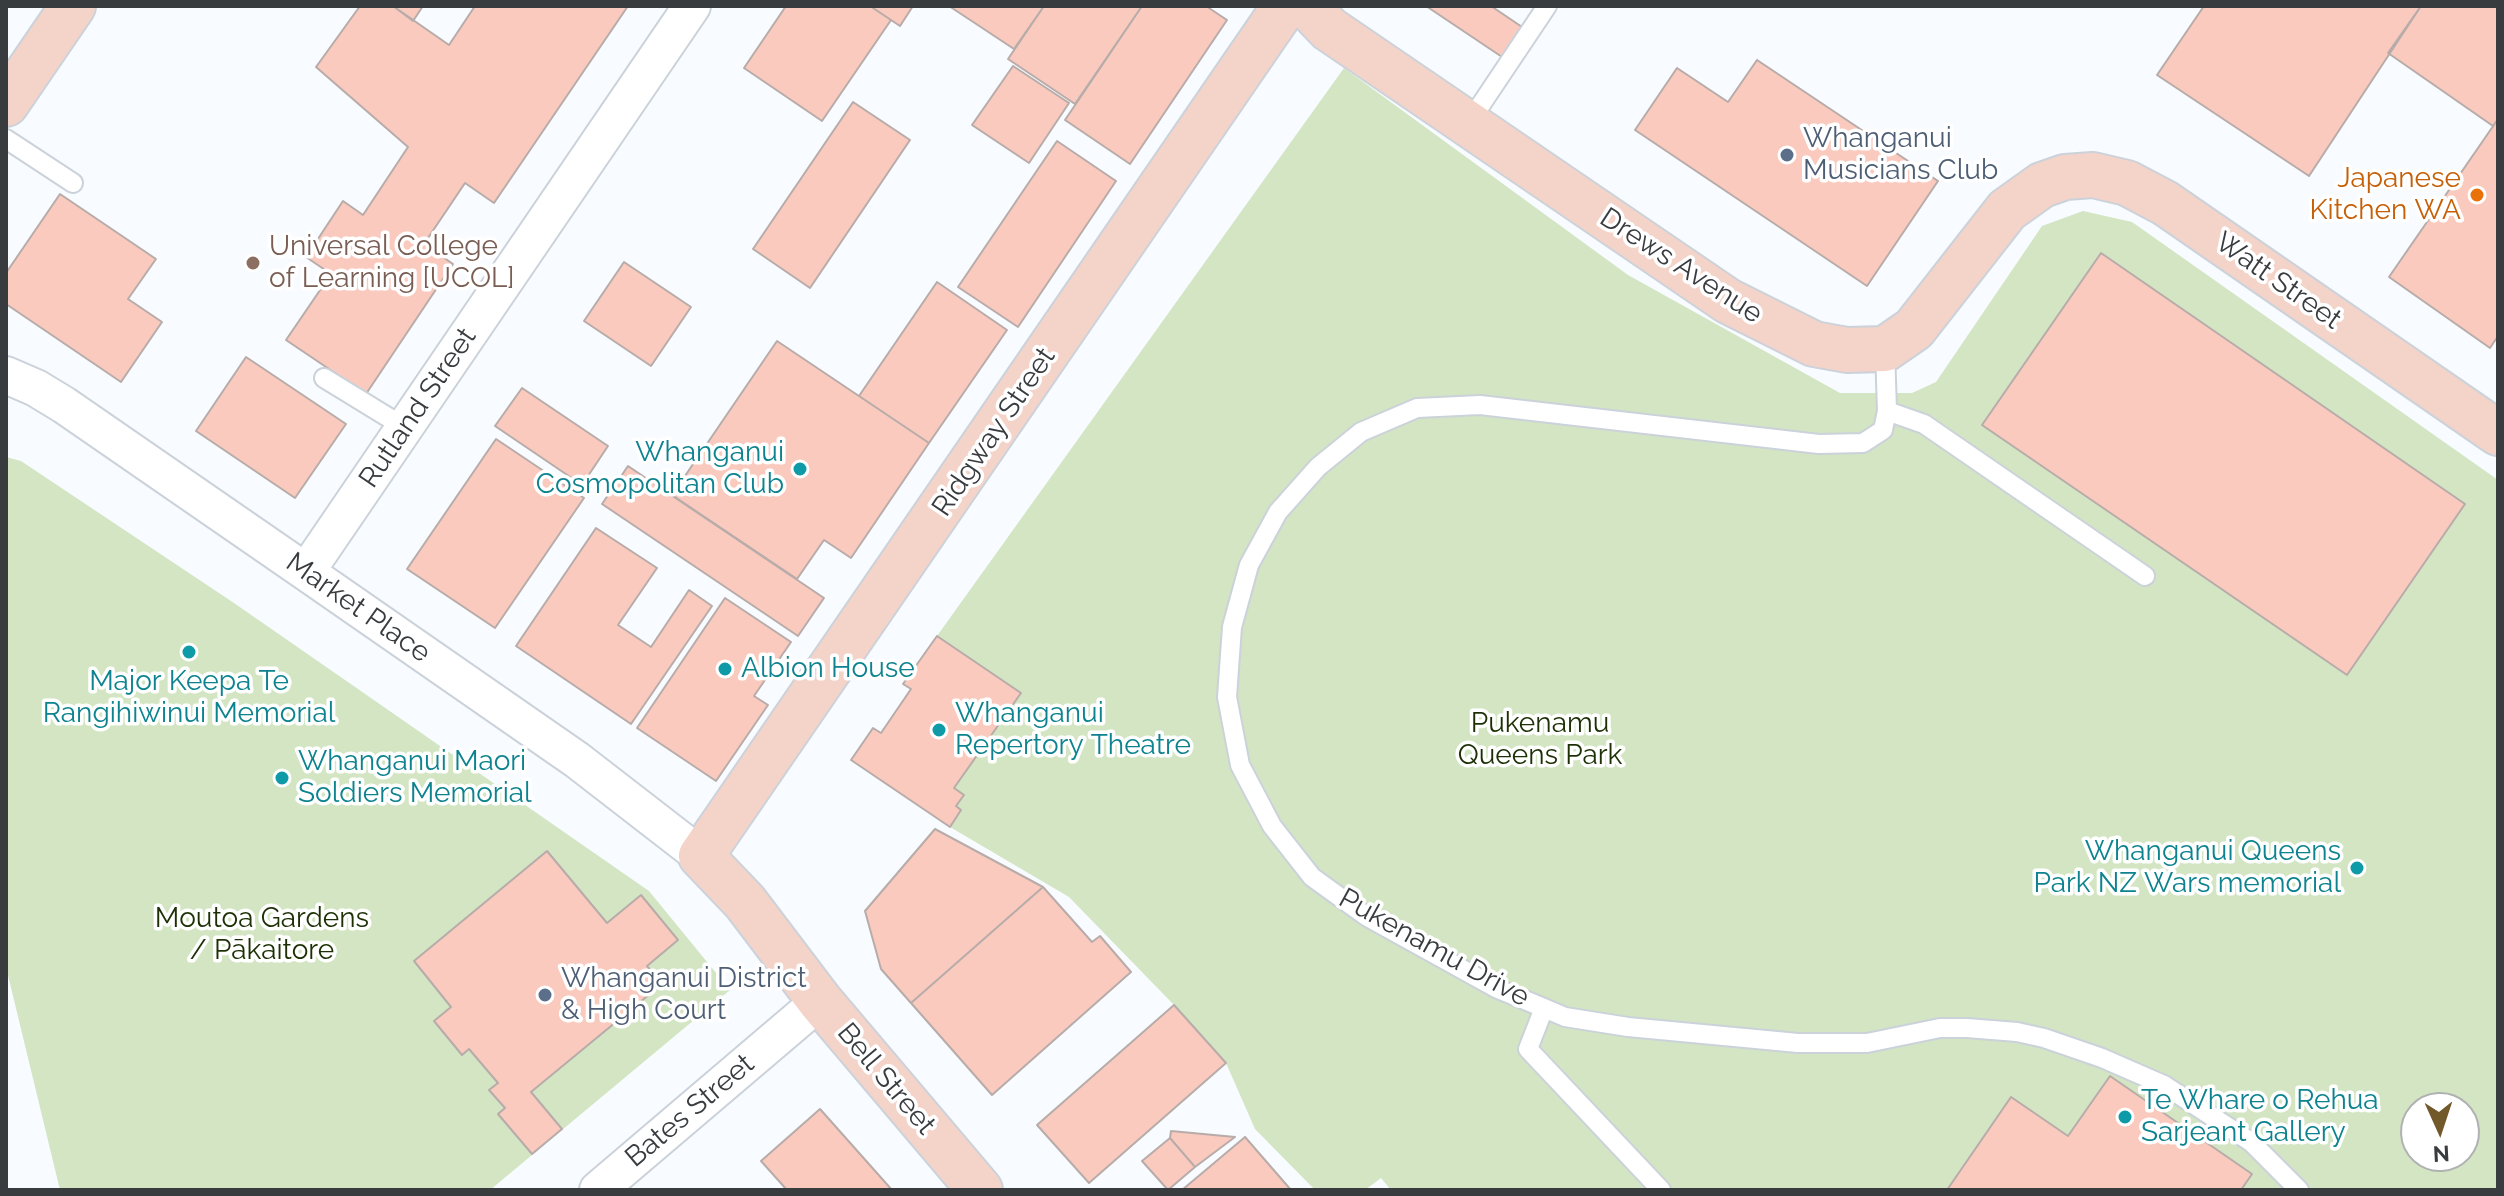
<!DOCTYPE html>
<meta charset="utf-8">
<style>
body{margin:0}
#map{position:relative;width:2504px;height:1196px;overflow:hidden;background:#f8fbff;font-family:Raleway,sans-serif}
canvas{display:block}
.frame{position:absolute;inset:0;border:8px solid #393c3f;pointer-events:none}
.north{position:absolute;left:2400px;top:1092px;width:80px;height:80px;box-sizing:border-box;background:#fff;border:2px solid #b0b1b2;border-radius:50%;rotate:177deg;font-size:22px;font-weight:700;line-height:32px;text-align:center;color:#393c3f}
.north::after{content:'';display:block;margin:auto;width:28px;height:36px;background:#71592a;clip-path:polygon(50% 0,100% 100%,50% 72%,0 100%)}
</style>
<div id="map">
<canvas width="2504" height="1196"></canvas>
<div class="frame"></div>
<div class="north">N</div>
</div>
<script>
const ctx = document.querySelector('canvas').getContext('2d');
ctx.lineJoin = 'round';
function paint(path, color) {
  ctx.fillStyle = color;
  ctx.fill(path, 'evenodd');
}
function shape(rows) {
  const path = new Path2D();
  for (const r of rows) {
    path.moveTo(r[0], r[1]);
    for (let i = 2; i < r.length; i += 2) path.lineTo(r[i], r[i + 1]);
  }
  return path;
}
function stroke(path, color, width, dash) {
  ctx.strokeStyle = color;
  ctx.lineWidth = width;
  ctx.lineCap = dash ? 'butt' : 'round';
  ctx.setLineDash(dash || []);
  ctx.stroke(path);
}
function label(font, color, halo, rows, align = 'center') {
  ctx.font = font + ' Raleway,sans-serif';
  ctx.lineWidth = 7;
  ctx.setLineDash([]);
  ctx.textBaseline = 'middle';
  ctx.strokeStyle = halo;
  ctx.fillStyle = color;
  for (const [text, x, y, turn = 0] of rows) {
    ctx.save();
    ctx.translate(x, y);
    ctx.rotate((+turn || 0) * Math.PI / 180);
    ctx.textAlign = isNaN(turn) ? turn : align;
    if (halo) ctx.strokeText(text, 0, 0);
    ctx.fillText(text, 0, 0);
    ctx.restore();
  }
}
paint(shape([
 [1344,68,1628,275,1840,393,1912,393,1936,382,2042,226,2083,211,2132,222,2498,480,2498,1190,1391,1190,1381,1178,1365,1190,1315,1190,1255,1129,1226,1063,1174,1005,1069,897,950,827,961,810,956,806,964,795,954,788,1021,693,937,636],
 [2416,1108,2464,1108,2464,1156,2416,1156],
 [6,457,21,461,234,603,649,891,730,990,490,1190,60,1190,6,967]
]), '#d3e5c3');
const building = shape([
 [360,6,393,6,449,45,475,6,628,6,494,203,465,183,424,244,453,264,366,394,286,340,331,274,306,257,343,201,363,215,408,147,316,67,360,6],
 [393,6,423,6,413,21,393,6],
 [786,6,870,6,891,20,822,121,744,68,786,6],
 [870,6,913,6,900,26,870,6],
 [949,6,1044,6,1014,49,949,6],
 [1044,6,1142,6,1075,104,1008,59,1044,6],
 [1142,6,1206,6,1227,20,1130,164,1065,120,1142,6],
 [1426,6,1491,6,1531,33,1511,63,1426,6],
 [2204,6,2421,6,2309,176,2157,75,2204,6],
 [2421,6,2498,6,2498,119,2493,126,2388,53,2421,6],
 [1757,60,1938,181,1867,286,1635,130,1677,68,1728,102,1757,60],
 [1013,66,1069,103,1029,163,972,125,1013,66],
 [853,102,910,140,810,288,753,249,853,102],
 [2498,119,2498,336,2490,348,2389,277,2498,119],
 [1057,141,1116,181,1018,327,958,287,1057,141],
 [60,194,156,259,128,299,162,322,121,382,6,304,6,273,60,194],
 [2101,253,2465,504,2347,675,1982,425,2101,253],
 [624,262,691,307,651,366,584,321,624,262],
 [937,282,1007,330,929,443,859,396,937,282],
 [777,341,929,443,851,558,824,540,797,579,672,495,777,341],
 [246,357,346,424,295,498,196,431,246,357],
 [522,388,608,446,582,485,495,426,522,388],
 [496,439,584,498,495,628,407,569,496,439],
 [628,466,824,598,798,636,602,504,628,466],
 [596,528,657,568,618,625,651,647,689,590,712,606,631,724,516,646,596,528],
 [725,598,791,642,754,696,768,705,716,781,637,728,725,598],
 [937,636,1021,693,954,788,964,795,956,806,961,810,950,827,851,760,873,728,881,733,911,689,903,684,937,636],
 [935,829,1043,887,911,1003,881,969,865,911,935,829],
 [547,851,607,923,641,895,678,940,647,966,662,984,531,1092,562,1129,532,1154,498,1114,505,1108,489,1090,498,1083,469,1049,462,1055,434,1021,451,1007,414,961,547,851],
 [1043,887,1092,942,1100,936,1131,972,992,1095,911,1003,1043,887],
 [1174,1005,1226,1063,1089,1183,1037,1125,1174,1005],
 [2110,1076,2252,1174,2241,1190,1947,1190,2011,1097,2068,1136,2110,1076],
 [820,1109,892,1190,787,1190,761,1161,820,1109],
 [1171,1131,1235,1137,1195,1167,1170,1138,1171,1131],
 [1245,1137,1291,1190,1182,1190,1245,1137],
 [1170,1138,1195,1167,1168,1190,1142,1161,1170,1138]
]);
paint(building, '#facabe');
stroke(building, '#b7aca9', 2);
const lane = shape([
 [1468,124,1547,6],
 [6,139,73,183],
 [1885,349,1887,411,1883,430,1863,443,1819,444,1480,405,1417,408,1361,432,1318,467,1278,512,1249,565,1232,627,1227,697,1240,765,1272,826,1312,877,1366,916,1498,989,1544,1008,1565,1017,1628,1027,1798,1043,1867,1043,1940,1028,1967,1028,2017,1032,2044,1038,2102,1058,2164,1085,2251,1142,2299,1190],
 [324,378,404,427],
 [1887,411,1924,424,2145,576],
 [1544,1008,1528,1049,1661,1190]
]);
const street = shape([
 [6,375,36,388,64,405,306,572,577,760,701,856],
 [306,572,692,6],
 [598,1190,820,1001]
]);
const secondary = shape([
 [1307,6,1329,29,1728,301,1814,344,1847,350,1885,349,1914,329,2007,210,2042,185,2065,177,2093,175,2127,183,2165,203,2498,433],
 [6,104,73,6],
 [980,1190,820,1001,745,902,701,856,1285,6]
]);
stroke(lane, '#cbd2da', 22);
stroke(street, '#cbd2da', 40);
stroke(secondary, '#cbd2da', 48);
stroke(lane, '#fff', 18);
stroke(street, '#fff', 36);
stroke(secondary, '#f4d3c9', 44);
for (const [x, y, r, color] of [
 [1787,155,8,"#5c6f8a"],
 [2477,195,8,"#e8710a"],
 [253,263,8,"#8d6e63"],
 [800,469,8,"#0f9aa8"],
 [189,652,8,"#0f9aa8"],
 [725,669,8,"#0f9aa8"],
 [939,730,8,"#0f9aa8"],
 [282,778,8,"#0f9aa8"],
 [2357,868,8,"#0f9aa8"],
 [545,995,8,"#5c6f8a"],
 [2125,1117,8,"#0f9aa8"]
]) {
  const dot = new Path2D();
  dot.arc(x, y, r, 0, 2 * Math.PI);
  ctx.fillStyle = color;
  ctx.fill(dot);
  stroke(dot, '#fff', 3);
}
label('28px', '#4e5e75', '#fff', [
 ["Whanganui",1803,139],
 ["Musicians Club",1803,171],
 ["Whanganui District",561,979],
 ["& High Court",561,1011]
], 'left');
label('28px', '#c56008', '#fff', [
 ["Japanese",2461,179],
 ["Kitchen WA",2461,211]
], 'right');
label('28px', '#785e54', '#fff', [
 ["Universal College",269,247],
 ["of Learning [UCOL]",269,279]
], 'left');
label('28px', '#393c3f', '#fff', [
 ["Drews Avenue",1681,266,33],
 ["Watt Street",2278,281,35],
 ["Rutland Street",418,408,-56],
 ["Ridgway Street",994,432,-56],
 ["Market Place",358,608,35],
 ["Pukenamu Drive",1434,948,29],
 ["Bell Street",886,1079,50],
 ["Bates Street",690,1111,-40]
]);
label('28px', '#0d838f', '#fff', [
 ["Whanganui",784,453,"right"],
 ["Cosmopolitan Club",784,485,"right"],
 ["Albion House",741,669],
 ["Major Keepa Te",189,682,"center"],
 ["Rangihiwinui Memorial",189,714,"center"],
 ["Whanganui",955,714],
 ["Repertory Theatre",955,746],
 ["Whanganui Maori",298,762],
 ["Soldiers Memorial",298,794],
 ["Whanganui Queens",2341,852,"right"],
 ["Park NZ Wars memorial",2341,884,"right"],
 ["Te Whare o Rehua",2141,1101],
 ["Sarjeant Gallery",2141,1133]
], 'left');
label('28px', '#1d3005', '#fff', [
 ["Pukenamu",1540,724],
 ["Queens Park",1540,756],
 ["Moutoa Gardens",262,919],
 ["/ Pākaitore",262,951]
]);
</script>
